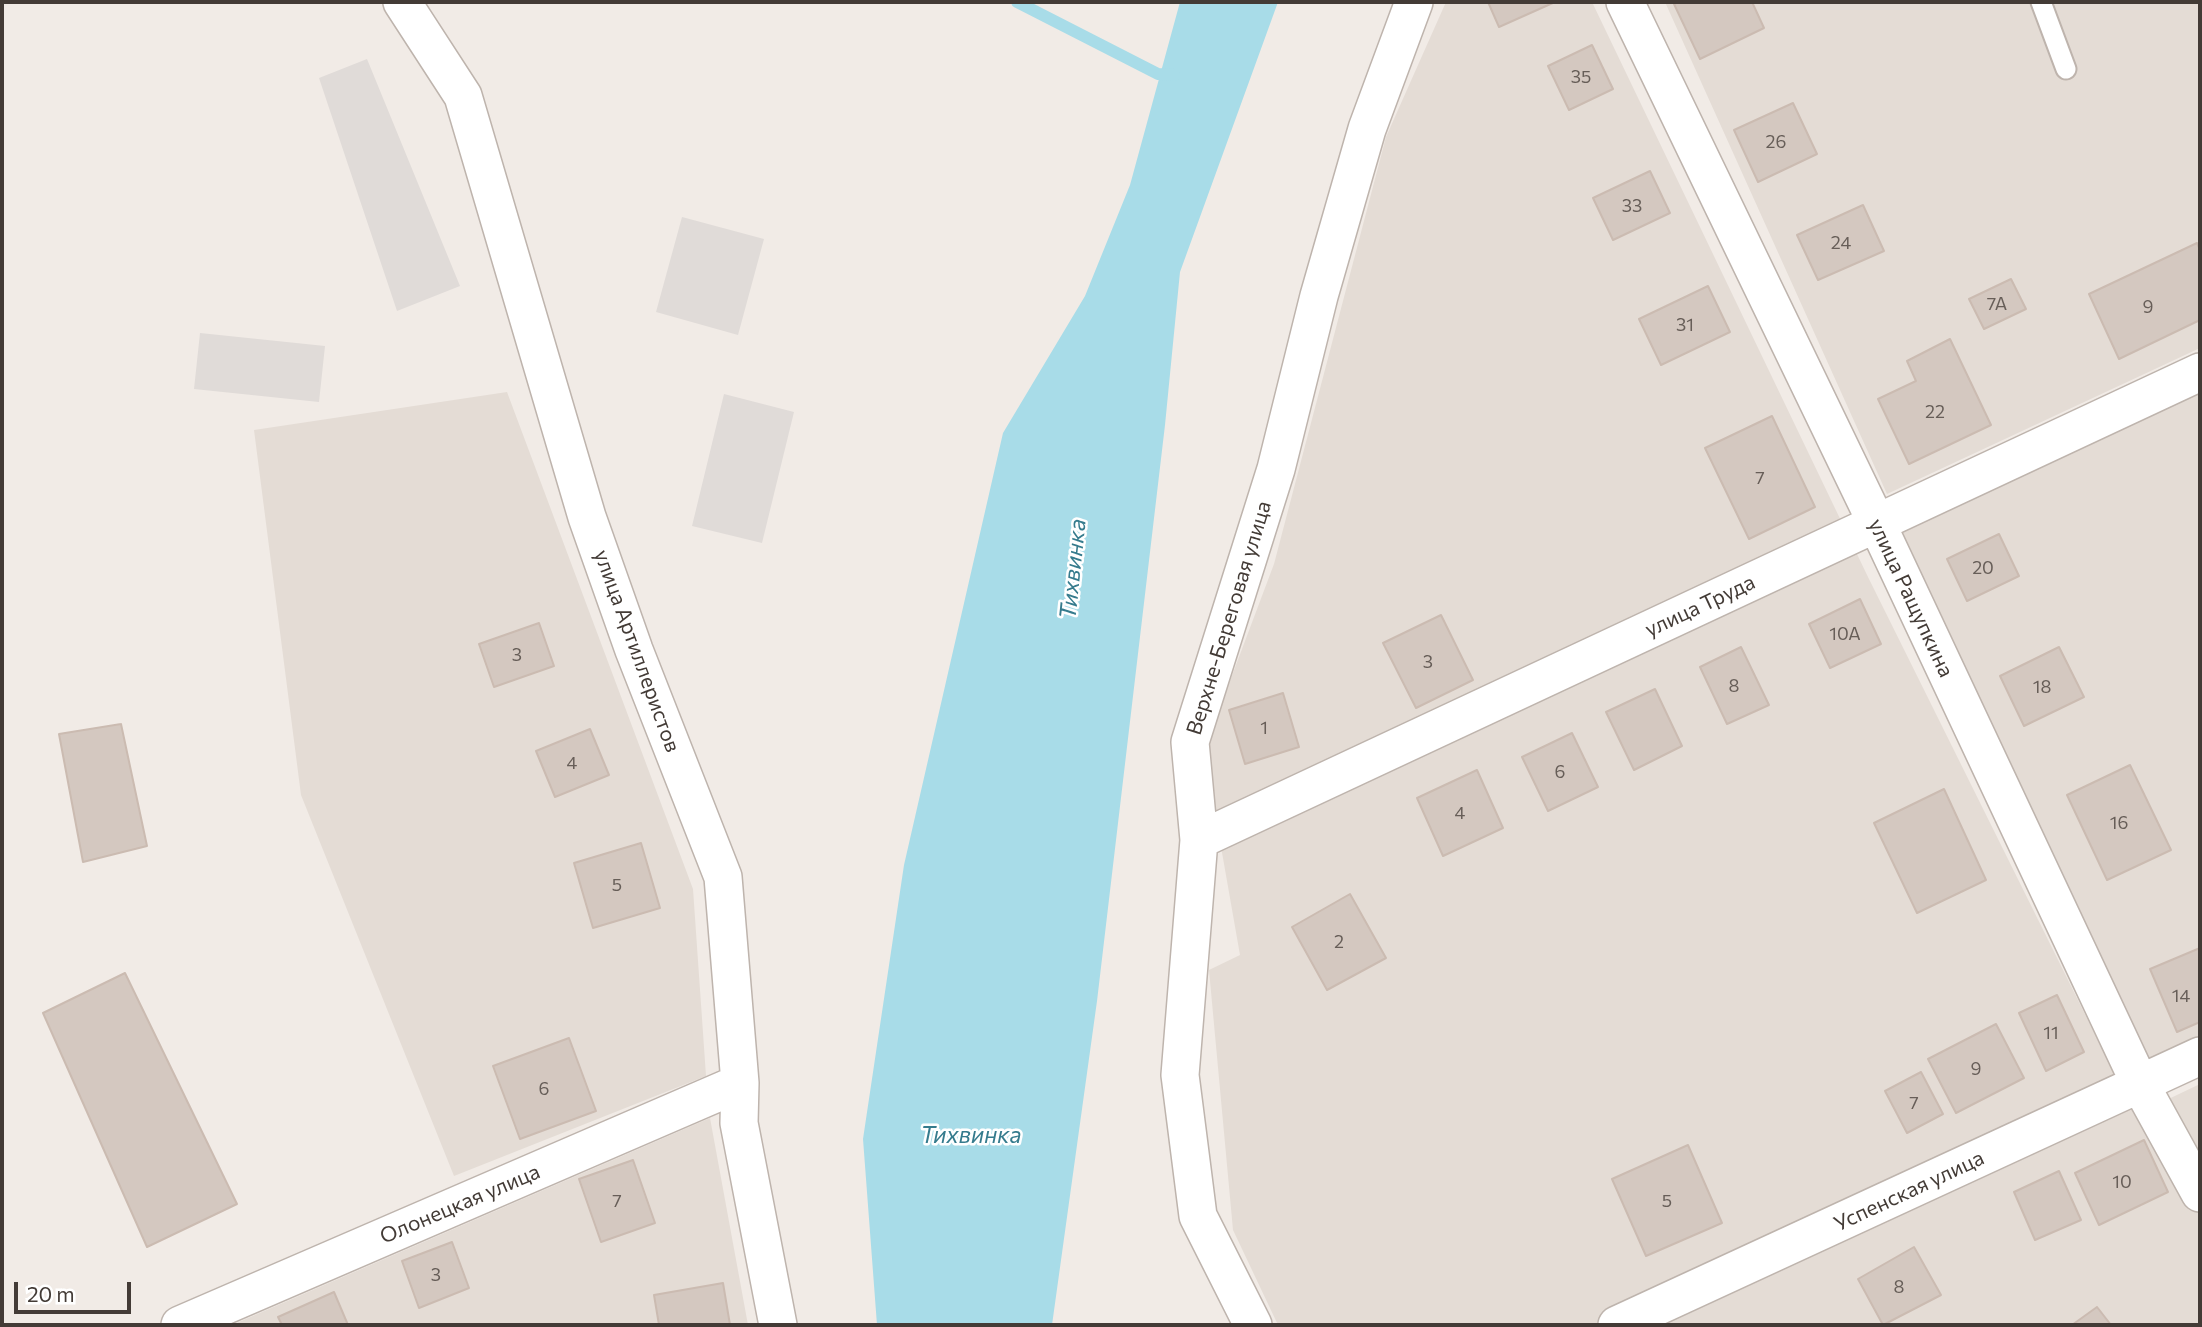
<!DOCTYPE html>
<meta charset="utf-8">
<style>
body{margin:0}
#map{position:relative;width:2202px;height:1327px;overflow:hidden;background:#f1ebe6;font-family:Commissioner,sans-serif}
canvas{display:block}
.frame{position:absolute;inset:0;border:4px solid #433b36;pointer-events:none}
.scale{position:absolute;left:14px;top:1282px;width:117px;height:32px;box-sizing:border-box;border:4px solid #433b36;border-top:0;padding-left:9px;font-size:21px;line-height:24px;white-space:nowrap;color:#433b36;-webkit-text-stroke:5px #fff;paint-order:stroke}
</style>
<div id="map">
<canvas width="2202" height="1327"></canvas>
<div class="frame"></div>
<div class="scale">20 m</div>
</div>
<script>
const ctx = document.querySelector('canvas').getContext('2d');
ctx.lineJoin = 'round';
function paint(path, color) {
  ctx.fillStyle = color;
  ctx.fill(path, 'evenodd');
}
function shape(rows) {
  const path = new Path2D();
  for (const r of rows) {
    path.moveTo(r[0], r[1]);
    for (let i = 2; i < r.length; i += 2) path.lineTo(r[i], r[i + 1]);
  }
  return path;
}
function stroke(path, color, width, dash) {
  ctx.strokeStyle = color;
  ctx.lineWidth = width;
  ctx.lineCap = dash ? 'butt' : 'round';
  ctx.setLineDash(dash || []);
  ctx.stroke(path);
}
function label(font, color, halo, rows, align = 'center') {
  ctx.font = font + ' Commissioner,sans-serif';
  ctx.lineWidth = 5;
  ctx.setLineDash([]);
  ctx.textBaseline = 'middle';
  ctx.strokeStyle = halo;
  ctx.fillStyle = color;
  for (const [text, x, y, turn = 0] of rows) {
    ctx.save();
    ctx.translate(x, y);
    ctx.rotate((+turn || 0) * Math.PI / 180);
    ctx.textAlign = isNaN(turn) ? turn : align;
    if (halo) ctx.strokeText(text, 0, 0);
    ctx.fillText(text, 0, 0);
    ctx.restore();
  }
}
paint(shape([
 [1446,2,1592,2,1868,577,2135,1115,2200,1084,2200,1325,1278,1325,1233,1230,1209,970,1240,955,1204,750,1274,564,1386,137],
 [1665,2,2200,2,2200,348,1887,494],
 [2200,372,2200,1056,2140,1084,1877,524],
 [507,392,693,889,706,1076,454,1176,301,795,254,430],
 [710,1118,748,1325,232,1325]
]), '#e4dcd5');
paint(shape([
 [367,59,460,286,397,311,319,78],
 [682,217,764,239,738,335,656,312],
 [200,333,325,346,319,402,194,389],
 [724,394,794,412,762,543,692,526]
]), '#e0dbd8');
paint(shape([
 [1180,2,1278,2,1180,272,1165,425,1097,1001,1052,1325,877,1325,863,1139,904,865,1003,433,1085,296,1130,185]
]), '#a8dce8');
stroke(shape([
 [1017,2,1158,74,1174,75]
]), '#a8dce8', 12);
const building = shape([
 [1488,2,1555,2,1499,27,1488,2],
 [1679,2,1752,2,1764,28,1700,59,1674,4,1679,2],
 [1592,45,1613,89,1569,110,1548,66,1592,45],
 [1793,103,1817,154,1758,182,1734,130,1793,103],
 [1650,171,1670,213,1613,240,1593,198,1650,171],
 [1863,205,1884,251,1818,280,1797,235,1863,205],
 [2197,243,2200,250,2200,320,2119,359,2089,294,2197,243],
 [2011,279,2026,309,1984,329,1969,299,2011,279],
 [1708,286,1730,332,1661,365,1639,319,1708,286],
 [1950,339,1991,425,1909,464,1878,399,1916,381,1907,361,1950,339],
 [1772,416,1815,507,1749,539,1705,448,1772,416],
 [1999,534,2019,576,1967,601,1947,559,1999,534],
 [1860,599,1881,644,1830,668,1809,624,1860,599],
 [1441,615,1473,680,1416,708,1383,643,1441,615],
 [539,623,554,666,494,687,479,644,539,623],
 [1741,647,1769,705,1727,724,1700,667,1741,647],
 [2059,647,2084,697,2024,726,2000,676,2059,647],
 [1655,689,1682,746,1634,770,1606,712,1655,689],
 [1283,693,1299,747,1245,764,1229,710,1283,693],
 [121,724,147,846,83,862,59,734,121,724],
 [590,729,609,775,555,797,536,751,590,729],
 [1572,733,1598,787,1548,811,1522,757,1572,733],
 [2130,765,2171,850,2107,880,2067,795,2130,765],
 [1477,770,1503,828,1443,856,1417,798,1477,770],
 [1944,789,1986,880,1917,913,1874,823,1944,789],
 [641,843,660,908,593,928,574,863,641,843],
 [1350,894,1386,958,1327,990,1292,927,1350,894],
 [2200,948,2200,1022,2177,1032,2150,969,2200,948],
 [125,973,237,1204,147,1247,43,1013,125,973],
 [2057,995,2084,1052,2046,1071,2019,1013,2057,995],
 [1996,1024,2024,1078,1956,1113,1928,1059,1996,1024],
 [569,1038,596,1111,520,1139,493,1066,569,1038],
 [1921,1072,1943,1114,1907,1133,1885,1091,1921,1072],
 [2144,1140,2168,1192,2099,1225,2075,1173,2144,1140],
 [1688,1145,1722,1223,1646,1256,1612,1179,1688,1145],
 [633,1160,655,1223,601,1242,579,1179,633,1160],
 [2059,1171,2081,1220,2035,1240,2014,1192,2059,1171],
 [452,1242,469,1288,419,1308,402,1261,452,1242],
 [1914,1247,1941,1295,1883,1325,1858,1279,1914,1247],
 [723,1283,730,1325,659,1325,654,1295,723,1283],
 [334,1292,348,1325,282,1325,278,1317,334,1292],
 [2097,1307,2111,1325,2072,1325,2097,1307]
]);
paint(building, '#d4c8c0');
stroke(building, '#cbbbb1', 2);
const lane = shape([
 [2041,2,2066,69]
]);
const street = shape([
 [402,2,463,96,587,517,634,650,723,877,740,1083,739,1123,778,1325],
 [1625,2,1877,524,2140,1084,2200,1193],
 [1199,840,2200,372],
 [180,1325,740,1083],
 [1253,1325,1198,1216,1180,1075,1199,840,1190,742,1276,469,1319,296,1367,129,1414,2],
 [1617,1325,2200,1056]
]);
stroke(lane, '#beb4ad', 23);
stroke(street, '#beb4ad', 40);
stroke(lane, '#fff', 19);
stroke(street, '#fff', 37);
label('18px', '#675e58', null, [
 ["35",1581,77],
 ["26",1776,142],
 ["33",1632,206],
 ["24",1841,243],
 ["7А",1997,304],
 ["9",2148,307],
 ["31",1685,325],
 ["22",1935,412],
 ["7",1760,478],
 ["20",1983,568],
 ["10А",1845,634],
 ["3",517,655],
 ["3",1428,662],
 ["8",1734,686],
 ["18",2042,687],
 ["1",1264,728],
 ["4",572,763],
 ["6",1560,772],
 ["4",1460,813],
 ["16",2119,823],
 ["5",617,885],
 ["2",1339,942],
 ["14",2181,996],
 ["11",2051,1033],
 ["9",1976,1069],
 ["6",544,1089],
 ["7",1914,1103],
 ["10",2122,1182],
 ["7",617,1201],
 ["5",1667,1201],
 ["3",436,1275],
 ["8",1899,1287]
]);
label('21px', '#433b36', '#fff', [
 ["улица Ращупкина",1911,598,65],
 ["улица Труда",1700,606,-25],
 ["Верхне-Береговая улица",1229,618,-73],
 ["улица Артиллеристов",637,651,70],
 ["Успенская улица",1909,1191,-25],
 ["Олонецкая улица",460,1204,-23]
]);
label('italic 23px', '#357b8d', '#fff', [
 ["Тихвинка",1073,569,-84],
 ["Тихвинка",971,1135]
]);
</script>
